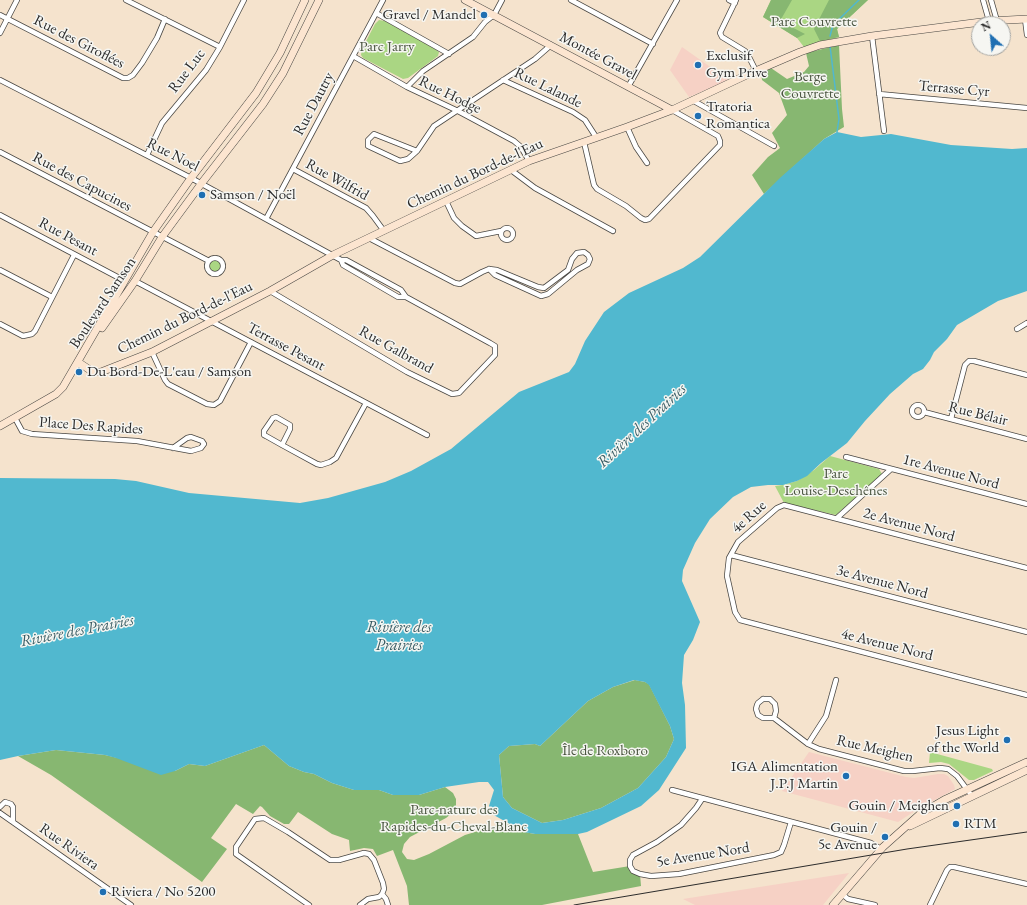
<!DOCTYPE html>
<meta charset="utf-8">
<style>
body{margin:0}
#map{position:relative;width:1027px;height:905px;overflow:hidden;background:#f5e3cd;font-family:"EB Garamond",serif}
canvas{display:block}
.north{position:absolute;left:971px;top:16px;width:40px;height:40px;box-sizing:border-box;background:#f6f6f2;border:1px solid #a5a5a2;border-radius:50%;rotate:333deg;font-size:11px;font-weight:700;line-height:16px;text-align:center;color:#2b2b2b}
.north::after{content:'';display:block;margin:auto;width:14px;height:18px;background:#1f6fb2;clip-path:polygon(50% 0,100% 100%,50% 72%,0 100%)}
</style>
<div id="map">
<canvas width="1027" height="905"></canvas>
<div class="north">N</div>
</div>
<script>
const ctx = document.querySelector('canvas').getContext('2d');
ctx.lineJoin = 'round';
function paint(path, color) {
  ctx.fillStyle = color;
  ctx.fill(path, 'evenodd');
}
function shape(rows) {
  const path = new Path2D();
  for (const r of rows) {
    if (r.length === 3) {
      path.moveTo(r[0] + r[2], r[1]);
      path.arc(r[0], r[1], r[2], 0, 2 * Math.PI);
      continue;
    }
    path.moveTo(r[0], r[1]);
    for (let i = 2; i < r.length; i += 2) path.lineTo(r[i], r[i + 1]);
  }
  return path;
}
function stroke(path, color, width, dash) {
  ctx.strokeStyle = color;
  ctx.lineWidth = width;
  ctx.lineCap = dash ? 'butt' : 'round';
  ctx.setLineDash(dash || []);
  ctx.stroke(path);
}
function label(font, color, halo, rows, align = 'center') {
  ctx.font = font + ' "EB Garamond",serif';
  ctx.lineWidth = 3;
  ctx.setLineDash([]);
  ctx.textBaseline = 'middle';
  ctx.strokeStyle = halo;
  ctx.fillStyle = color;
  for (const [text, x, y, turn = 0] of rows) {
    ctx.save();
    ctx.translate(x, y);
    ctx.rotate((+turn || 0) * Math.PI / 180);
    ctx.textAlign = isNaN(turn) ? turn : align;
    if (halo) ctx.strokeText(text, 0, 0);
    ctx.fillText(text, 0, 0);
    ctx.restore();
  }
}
paint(shape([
 [682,47,729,80,689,97,670,70],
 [809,752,906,777,914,778,938,774,944,774,948,776,954,785,955,789,918,809,898,822,782,791],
 [849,873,823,905,695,905,683,899]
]), '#f6d1c5');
paint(shape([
 [771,0,868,0,837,29,839,37,804,47,797,38,763,17],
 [379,20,385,21,435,49,439,52,438,56,408,78,403,79,363,58,361,55,362,49,375,24],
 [215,266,8],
 [830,456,879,469,882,474,836,515,784,503,775,486,783,485,797,481,814,470],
 [930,752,992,769,993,771,974,780,969,780,949,764,941,762,929,763]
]), '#aad683');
paint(shape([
 [771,0,792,0,780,21,805,34,797,38,763,17],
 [829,0,868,0,837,29,839,37,820,41,814,29],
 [839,45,842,109,844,127,824,139,764,194,752,175,768,157,780,148,772,133,787,115,779,93,762,80,761,73,771,68,787,79,804,72,809,66,806,53],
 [635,680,645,682,649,684,670,726,674,739,666,757,638,788,601,808,563,820,542,823,512,808,503,797,499,755,509,746,535,744,540,746,588,701,613,687],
 [264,745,289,766,304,772,314,774,332,783,354,790,379,790,393,795,419,795,445,787,453,793,456,799,456,810,446,818,410,837,404,844,402,852,407,859,414,860,429,854,465,835,505,823,524,832,535,834,578,834,593,872,630,866,640,874,641,886,542,905,409,905,407,886,393,850,377,856,373,849,364,848,350,851,349,840,332,834,298,812,289,824,284,824,270,816,262,807,260,806,253,814,236,804,211,838,227,849,202,882,51,775,18,756,56,750,105,755,175,771,189,764,205,766]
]), '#87b771');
paint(shape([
 [837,132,861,137,891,134,951,145,1012,149,1027,148,1027,291,998,301,957,325,947,339,934,352,930,360,923,369,913,374,890,394,865,421,847,443,821,463,807,476,797,481,783,485,768,485,751,487,733,497,710,519,695,543,683,570,682,581,700,622,693,640,684,655,682,683,685,705,686,748,659,790,641,806,587,832,578,834,535,834,524,832,492,814,489,806,494,790,488,782,479,782,445,787,419,795,393,795,379,790,354,790,332,783,314,774,304,772,289,766,264,745,205,766,189,764,175,771,161,775,116,758,105,755,56,750,18,756,0,760,0,478,115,479,136,481,189,493,300,503,328,498,385,482,411,471,451,449,519,392,569,372,575,364,585,341,604,312,629,293,683,268,700,257,781,177,824,139],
 [634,680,645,682,649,685,670,726,674,739,666,757,638,788,601,808,563,820,542,823,512,808,503,797,499,755,509,746,535,744,540,746,588,701,613,687]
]), '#51b8cf');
stroke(shape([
 [830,36,833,25,859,0],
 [830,46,839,119,837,132]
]), '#51b8cf', 1.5);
const street = shape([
 [126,0,220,47],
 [571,0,653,44],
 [729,0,735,3],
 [736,0,720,33,722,37,745,51,749,57,756,71],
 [983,0,989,21],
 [991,0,997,21],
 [376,13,449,54],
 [0,15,123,78,128,78,133,75,142,63,157,38,165,19],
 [1025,19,1027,35],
 [0,33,17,0],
 [872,36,884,131],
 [353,56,407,87,458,111,514,141,521,147,529,161],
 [0,80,191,178,341,260,346,260,401,290,406,297,490,343,495,346,495,355,459,393,452,394,407,372,270,291],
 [503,80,573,112,585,120,596,137],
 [407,87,423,71,473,37,485,22,494,15,502,0],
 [628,87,677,0],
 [879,94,1027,108],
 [692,100,774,146],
 [627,127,636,147,647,163],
 [584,142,594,185,597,189,626,206,641,218,645,220,649,219,720,145,720,141,718,136,672,110],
 [417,151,374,134,368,140,368,146,400,161,408,159,417,151,434,126,535,59,551,45],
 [0,152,209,261],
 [147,155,162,123,206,70,220,47,244,0],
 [293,169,366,208,373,216,384,231],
 [511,170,535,188,613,231],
 [446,201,454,218,462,226,476,236,501,231],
 [0,215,125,281],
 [266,219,383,0],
 [507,234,6],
 [369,238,455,283,460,284,482,272,489,269,497,270,538,287,544,288,568,270,572,259,577,253,584,252,588,255,590,259,588,264,577,270,548,294,541,296,495,275,489,269],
 [215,266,8],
 [341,260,343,265,398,297,406,297],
 [0,270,52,297],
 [135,281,427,435],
 [0,324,23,336,32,334,35,331,74,255],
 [1017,329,1027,323],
 [152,352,165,380,168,384,207,404,214,405,220,401,251,342],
 [918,411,6],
 [924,412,1027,439],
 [15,418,22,431,32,434,137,441,191,451,201,448,204,444,202,441,191,437,187,438,173,448],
 [951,419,965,365,969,361,974,361,1027,375],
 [282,445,290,429,290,425,276,417,273,418,264,431,264,435,266,436,282,445,317,464,321,465,330,462,336,458,366,403],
 [846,457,1027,504],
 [837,518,891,469],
 [731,555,1027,632],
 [1027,568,784,505,777,508,738,542,729,558,727,576,735,612,740,620,1027,695],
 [763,699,770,699,775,704,776,711,774,718,763,718,758,715,756,709,757,705,758,703,763,699],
 [774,718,808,744,819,749,904,771,913,771,940,768,948,769,957,776,972,796],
 [808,744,826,716,836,680],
 [672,790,871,843,881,849],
 [702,799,696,808,681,825,657,842,633,855,630,860,630,866,633,871,640,874,651,876,679,874,774,855,781,852,784,845,791,822],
 [0,807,5,802,11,804,13,807,13,822],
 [0,813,131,905],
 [382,894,386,899,388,905],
 [842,894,848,899,875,905],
 [309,905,236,854,236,847,255,819,264,818,288,832,330,860,339,860,364,853,369,854,374,860,383,883,384,889,382,894],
 [360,905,368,899,379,897,382,894],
 [930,905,947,870,950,867,954,867,1027,884]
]);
const secondary = shape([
 [465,0,672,110],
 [102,328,135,281,162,237,201,184,263,104,283,73,319,0],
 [78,362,93,372,101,372,152,352,270,291,333,255,529,161,627,127,672,110,751,73,800,52,820,45,872,36,989,21,1027,19],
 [0,426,56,394,63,387,153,232,191,178,256,93,280,53,305,0],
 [910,826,1027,770],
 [833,905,883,847,920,814,944,800,1027,762]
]);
stroke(street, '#494743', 6);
stroke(secondary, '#494743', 8);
stroke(street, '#fff', 4.5);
stroke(secondary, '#fce5d0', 7);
stroke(shape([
 [574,905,907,849,1027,832]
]), '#2b2b2b', 1);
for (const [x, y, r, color] of [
 [484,15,4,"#1f6fb2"],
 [698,65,4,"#1f6fb2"],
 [698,116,4,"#1f6fb2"],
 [202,195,4,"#1f6fb2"],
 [79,372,4,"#1f6fb2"],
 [1007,740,4,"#1f6fb2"],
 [846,776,4,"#1f6fb2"],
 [957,806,4,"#1f6fb2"],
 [956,824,4,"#1f6fb2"],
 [885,837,4,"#1f6fb2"],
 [103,892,4,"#1f6fb2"]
]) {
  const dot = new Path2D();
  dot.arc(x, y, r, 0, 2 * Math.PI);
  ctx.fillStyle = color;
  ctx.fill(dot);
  stroke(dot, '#f6f6f2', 1.5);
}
label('15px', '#2b2b2b', '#f6f6f2', [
 ["Gravel / Mandel",476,15,"right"],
 ["Exclusif",706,56],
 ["Gym Prive",706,73],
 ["Tratoria",706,107],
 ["Romantica",706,124],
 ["Samson / Noël",210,195],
 ["Du Bord-De-L'eau / Samson",87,372],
 ["Jesus Light",999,731,"right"],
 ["of the World",999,748,"right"],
 ["IGA Alimentation",838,767,"right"],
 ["J.P.J Martin",838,784,"right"],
 ["Gouin / Meighen",949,806,"right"],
 ["RTM",964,824],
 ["Gouin /",877,828,"right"],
 ["5e Avenue",877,845,"right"],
 ["Riviera / No 5200",111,892]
], 'left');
label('15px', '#4b5641', '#f6f6f2', [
 ["Parc Couvrette",814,22],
 ["Parc Jarry",387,47],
 ["Berge",810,77],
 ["Couvrette",810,94],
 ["Parc",836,474],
 ["Louise-Deschênes",836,491],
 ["Île de Roxboro",605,751],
 ["Parc-nature des",454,810],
 ["Rapides-du-Cheval-Blanc",454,827]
]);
label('15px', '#2b2b2b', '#f6f6f2', [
 ["Rue des Giroflées",79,42,27],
 ["Montée Gravel",598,56,28],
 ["Rue Luc",187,71,-53],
 ["Rue Lalande",548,88,26],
 ["Terrasse Cyr",954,89,5],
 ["Rue Hodge",450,95,26],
 ["Rue Dautry",314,104,-62],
 ["Rue Noel",173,155,27],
 ["Chemin du Bord-de-l'Eau",475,174,-25],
 ["Rue Wilfrid",337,180,29],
 ["Rue des Capucines",82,182,28],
 ["Rue Pesant",68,237,28],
 ["Boulevard Samson",103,303,-56],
 ["Chemin du Bord-de-l'Eau",185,318,-26],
 ["Terrasse Pesant",286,347,28],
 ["Rue Galbrand",396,350,29],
 ["Rue Bélair",978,414,14],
 ["Place Des Rapides",91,426,4],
 ["1re Avenue Nord",951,472,15],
 ["4e Rue",749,517,-42],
 ["2e Avenue Nord",909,525,15],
 ["3e Avenue Nord",882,582,15],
 ["4e Avenue Nord",887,645,14],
 ["Rue Meighen",875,749,13],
 ["Rue Riviera",69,847,35],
 ["5e Avenue Nord",703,855,-9]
]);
label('italic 16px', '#385c64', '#f6f6f2', [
 ["Rivière des Prairies",642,426,-43],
 ["Rivière des",399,628],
 ["Prairies",399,646],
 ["Rivière des Prairies",77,631,-11]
]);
</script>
